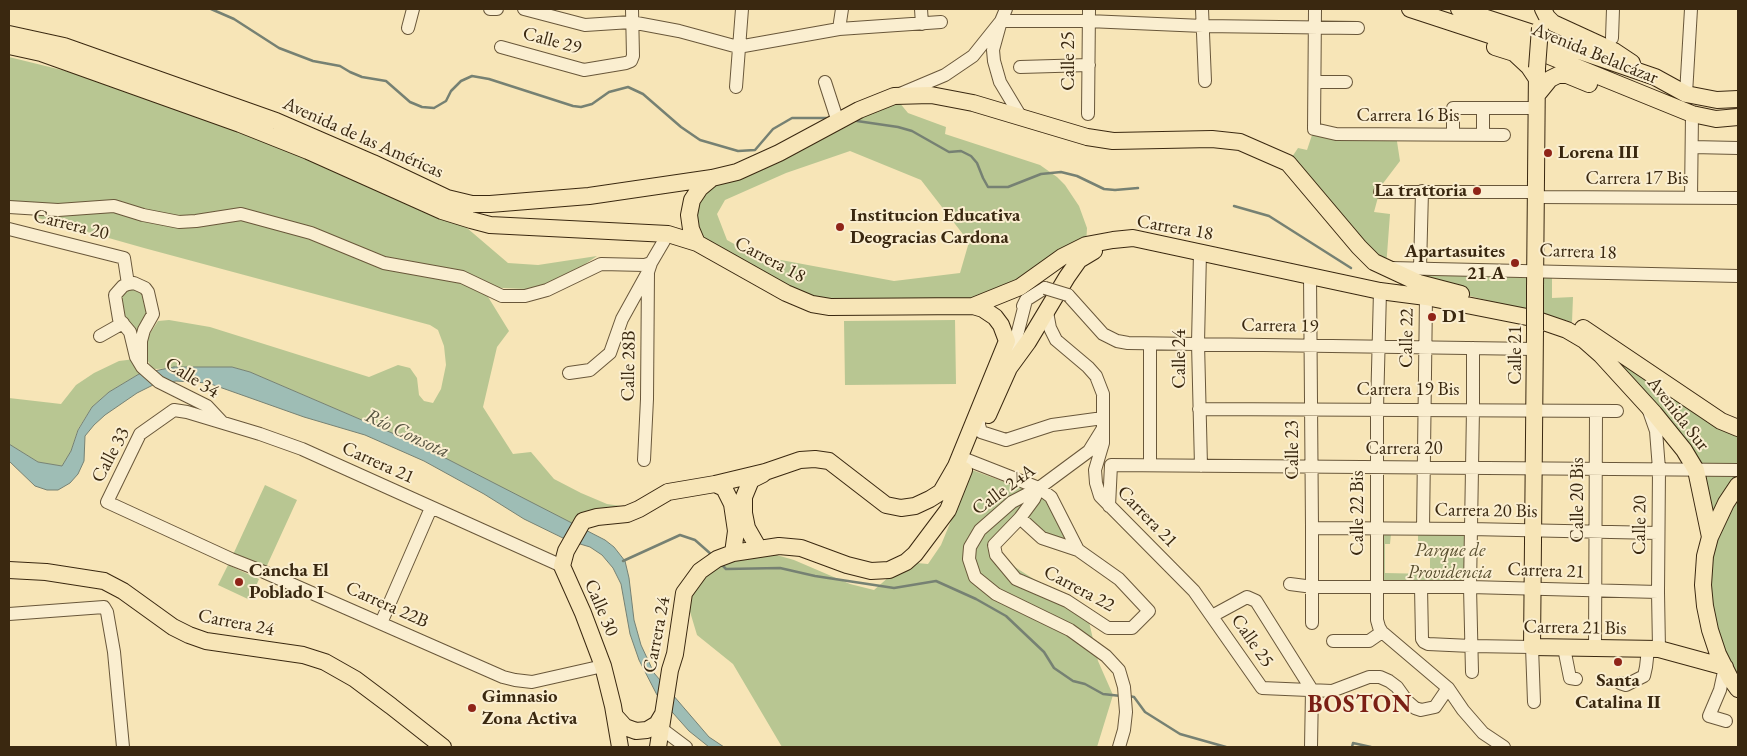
<!DOCTYPE html>
<meta charset="utf-8">
<style>
body{margin:0}
#map{position:relative;width:1747px;height:756px;overflow:hidden;background:#f7e5b7;font-family:"EB Garamond",serif}
canvas{display:block}
.frame{position:absolute;inset:0;border:10px solid #3a2810;pointer-events:none}
</style>
<div id="map">
<canvas width="1747" height="756"></canvas>
<div class="frame"></div>
</div>
<script>
const ctx = document.querySelector('canvas').getContext('2d');
ctx.lineJoin = 'round';
function paint(path, color) {
  ctx.fillStyle = color;
  ctx.fill(path, 'evenodd');
}
function shape(rows) {
  const path = new Path2D();
  for (const r of rows) {
    path.moveTo(r[0], r[1]);
    for (let i = 2; i < r.length; i += 2) path.lineTo(r[i], r[i + 1]);
  }
  return path;
}
function stroke(path, color, width, dash) {
  ctx.strokeStyle = color;
  ctx.lineWidth = width;
  ctx.lineCap = dash ? 'butt' : 'round';
  ctx.setLineDash(dash || []);
  ctx.stroke(path);
}
function label(font, color, halo, rows, align = 'center') {
  ctx.font = font + ' "EB Garamond",serif';
  ctx.lineWidth = 4;
  ctx.setLineDash([]);
  ctx.textBaseline = 'middle';
  ctx.strokeStyle = halo;
  ctx.fillStyle = color;
  for (const [text, x, y, turn = 0] of rows) {
    ctx.save();
    ctx.translate(x, y);
    ctx.rotate((+turn || 0) * Math.PI / 180);
    ctx.textAlign = isNaN(turn) ? turn : align;
    if (halo) ctx.strokeText(text, 0, 0);
    ctx.fillText(text, 0, 0);
    ctx.restore();
  }
}
paint(shape([
 [9,57,78,74,251,135,467,228,508,263,538,265,597,256,547,290,482,287,509,331,497,347,483,407,513,454,531,452,554,479,581,493,607,504,635,508,577,526,420,445,250,372,232,367,152,369,146,357,147,340,151,332,158,321,169,320,210,327,369,377,398,365,410,368,417,378,419,395,424,401,433,403,441,389,446,365,444,346,438,330,430,325,144,248,38,218,9,203],
 [894,96,908,113,946,127,945,134,1040,165,1057,177,1065,185,1079,206,1087,228,1086,245,987,301,830,307,697,243,692,200,700,188],
 [850,151,921,180,969,242,960,273,894,281,754,255,727,240,717,214,725,200,786,173],
 [1314,129,1396,135,1400,161,1381,186,1374,212,1390,214,1386,268,1552,271,1552,298,1573,297,1572,322,1419,283,1386,268,1288,163,1298,148,1307,150],
 [123,286,145,288,153,314,144,330,130,332,119,319],
 [955,320,956,384,845,385,844,321],
 [1598,350,1738,428,1738,683,1718,654,1696,470],
 [135,359,144,373,139,374,109,392,92,407,78,429,71,451,62,466,38,462,9,444,9,398,61,404,76,385,94,373,119,361],
 [972,470,1032,492,996,555,1087,613,1098,661,1113,695,1097,747,782,747,733,664,697,635,688,605,706,567,773,554,794,560,850,584,874,590,906,562,928,564,941,545],
 [265,485,297,500,264,572,231,559],
 [1039,488,1078,550,1042,538,1020,518],
 [1377,528,1470,529,1470,587,1376,586],
 [1391,534,1418,535,1418,551,1430,552,1430,574,1385,573,1385,544,1390,544],
 [228,565,259,579,250,600,218,585]
]), '#b8c692');
const water = shape([
 [174,367,232,367,250,372,420,445,605,540,614,547,625,561,629,578,634,620,641,645,654,673,709,737,724,747,709,747,689,731,657,695,639,660,630,634,621,584,613,568,602,555,590,547,567,540,524,519,484,494,424,461,365,435,304,417,208,383,176,381,153,385,137,393,105,415,94,425,85,436,84,461,78,474,70,483,58,490,47,490,35,486,9,461,9,444,38,462,62,466,71,451,78,430,92,407,109,392,139,374,174,367]
]);
paint(water, '#9ebdb5');
stroke(water, '#768173', 1);
stroke(shape([
 [211,9,234,19,279,48,313,61,340,66,350,72,362,77,386,81,410,102,422,107,434,108,446,101,451,91,461,81,472,76,489,79,573,106,581,107,592,104,609,92,628,87,643,94,681,127,700,140,738,151,755,150,773,129,792,118,831,118],
 [857,121,898,127,912,131,949,152,961,151,971,156,977,163,983,178,988,187,1008,187,1041,174,1061,172,1077,176,1104,189,1115,190,1138,188],
 [1234,206,1269,216,1351,268],
 [623,561,680,535,695,540,712,555],
 [721,564,726,569,780,568,815,576,894,588,936,581,976,599,1006,616,1044,652,1054,668,1073,681,1085,684,1103,694,1121,696],
 [1129,696,1134,697,1145,712,1180,734,1226,747],
 [1352,747,1353,743,1371,747]
]), '#768173', 2.5);
const minor = shape([
 [490,9,497,9],
 [524,9,585,25,631,22,679,31,738,47,839,29,941,22],
 [921,9,922,24],
 [1006,9,1001,21,993,50,994,61,1000,82,1021,117],
 [1202,9,1205,81],
 [1315,9,1314,129,1336,134,1504,135],
 [1001,21,1088,21,1203,26,1358,28],
 [408,28,413,9],
 [839,29,842,9],
 [1612,38,1613,9],
 [501,47,584,70,626,63,631,61,633,56,632,9],
 [1020,67,1089,65],
 [825,82,838,122],
 [1315,82,1346,82],
 [736,87,742,9],
 [900,94,945,75,973,56,1001,21],
 [1686,94,1691,9],
 [1088,114,1089,9],
 [1453,135,1453,108,1537,108],
 [1483,135,1483,108],
 [1692,147,1738,148],
 [1380,192,1536,192],
 [1536,197,1738,198],
 [1691,198,1692,114],
 [9,207,58,210,114,206,143,215,179,222,196,221,241,214,311,233,384,263,462,277,502,296,525,296,547,290,601,264,645,265,651,263],
 [9,229,124,258,128,284],
 [1200,252,1198,343,1201,466],
 [1391,268,1738,276],
 [1420,268,1422,191],
 [1310,276,1312,528,1312,623],
 [1380,291,1377,409,1377,620,1379,627,1382,632,1448,688],
 [1068,295,1103,334,1117,341,1128,343,1535,349],
 [1023,306,1026,300,1045,288],
 [1047,312,1050,328,1056,340,1088,367,1096,376,1103,394,1103,443,1095,470,1096,483,1100,496,1194,591,1262,688,1332,691,1369,677,1380,677,1389,681,1397,687,1407,701,1415,708,1421,710,1435,707,1448,688,1463,710,1483,733,1504,747],
 [100,336,123,323],
 [1150,344,1150,465],
 [1010,363,1026,300],
 [141,365,141,341,144,330,153,314,148,292,145,288,134,283,128,284,123,286,115,295,119,319,130,332,136,357,142,367,159,382,207,406,222,422],
 [569,373,590,370,610,353,622,319,648,272],
 [1199,409,1617,411],
 [1649,411,1656,431,1659,469,1658,592,1659,649],
 [979,412,979,425,981,432,1006,440,1052,425,1103,418],
 [1102,430,1089,451,1039,488,1012,502,980,530,970,547,969,559,975,577,996,594,1070,630,1106,656,1119,670,1124,687,1126,712,1124,730,1119,747],
 [960,457,1039,488,1051,497,1078,550],
 [644,460,647,399,648,272,651,263,668,234],
 [1109,506,1111,465,1738,470],
 [1020,518,1042,538,1078,550,1119,579,1149,611,1132,628,1108,628,1067,601,1016,579,996,555,994,545,1020,518,1034,499,1039,488],
 [1312,528,1470,529,1658,533],
 [1423,529,1426,297],
 [562,566,302,449,260,434,187,412,174,410,140,434,107,502,231,559,264,572,503,677,515,680,532,682,603,666],
 [1290,584,1313,587,1470,587,1658,592],
 [1421,587,1422,639,1424,642,1428,644,1471,646,1532,647,1534,702],
 [9,614,104,607,107,612,114,652,123,747],
 [1212,616,1247,597,1256,601,1312,690],
 [381,623,431,508],
 [1333,641,1369,641,1382,632],
 [1564,648,1570,678,1576,679],
 [1595,648,1596,411],
 [1725,667,1720,690,1709,716,1726,721],
 [1472,672,1470,587,1473,409,1473,348],
 [1620,683,1626,685,1644,676,1646,667,1648,649],
 [662,729,686,747],
 [1311,747,1312,690]
]);
const major = shape([
 [1410,9,1532,49,1692,114,1716,119,1738,117],
 [1459,9,1533,33,1559,44,1655,77,1686,94,1717,100,1738,99],
 [1543,9,1547,17,1553,23,1614,51,1632,63],
 [9,34,64,46,276,121,373,163,447,198,472,204,490,204,589,196,712,178,737,172,779,153,859,110,894,96,931,95,973,103,1087,137,1113,141,1212,139,1240,142,1288,163,1359,247,1374,262,1419,283,1461,294],
 [9,46,41,53,240,124,308,151,442,211,471,220,490,225,668,234,697,243,786,293,812,304,830,307,973,306,1020,287,1062,257,1086,245,1113,240,1133,238,1380,291,1426,297,1532,318,1567,330,1584,340,1601,355,1654,413,1684,450,1696,470,1710,537],
 [1495,47,1514,53,1529,67,1537,79],
 [1537,95,1550,79,1558,75,1567,75,1589,84],
 [697,243,691,229,689,215,692,200,700,188,712,178],
 [1535,289,1537,68],
 [1583,328,1721,421,1738,428],
 [1535,330,1532,647,1659,649,1725,667],
 [988,415,1009,368,1028,342,1067,277,1079,260,1094,251],
 [715,484,724,488,732,504,736,531,733,553],
 [1738,485,1726,503,1710,537,1705,556,1703,585,1705,606,1710,630,1718,654,1730,678,1738,689],
 [759,549,747,528,744,513,744,497,751,480,763,474],
 [9,570,46,572,104,581,123,591,173,627,189,635,206,641,303,655,325,662,355,679,391,706,443,747],
 [615,716,625,727,636,731,647,730,657,724,663,714],
 [620,747,613,706,603,666,583,613,562,566,566,551,583,521,597,517,627,514,639,509,668,492,715,484,765,472,800,460,815,459,829,461,886,505,901,508,915,506,930,499,941,492,956,466,1007,341,1001,325,995,317,983,309,973,306],
 [658,747,670,670,675,654,684,593,700,571,717,559,733,553,779,546,801,548,847,565,871,571,889,570,906,562,915,554,948,510,964,470]
]);
stroke(minor, '#69573a', 14);
stroke(major, '#3a2810', 18);
stroke(minor, '#faeed0', 12);
stroke(major, '#f7e5b7', 16);
const minorBridge = shape([
 [1045,288,1068,295]
]);
const majorBridge = shape([
 [1537,68,1540,28],
 [1535,289,1535,330]
]);
stroke(minorBridge, '#69573a', 14, []);
stroke(majorBridge, '#3a2810', 18, []);
stroke(minorBridge, '#faeed0', 12);
stroke(majorBridge, '#f7e5b7', 16);
for (const [x, y, r, color] of [
 [1548,153,5,"#8f2418"],
 [1477,191,5,"#8f2418"],
 [840,227,5,"#8f2418"],
 [1515,263,5,"#8f2418"],
 [1432,317,5,"#8f2418"],
 [239,582,5,"#8f2418"],
 [1618,662,5,"#8f2418"],
 [472,708,5,"#8f2418"]
]) {
  const dot = new Path2D();
  dot.arc(x, y, r, 0, 2 * Math.PI);
  ctx.fillStyle = color;
  ctx.fill(dot);
  stroke(dot, '#faeed0', 2);
}
label('19px', '#3a2810', '#faeed0', [
 ["Calle 29",552,41,15],
 ["Avenida Belalcázar",1595,54,22],
 ["Calle 25",1069,61,-90],
 ["Carrera 16 Bis",1408,116],
 ["Avenida de las Américas",363,138,24],
 ["Carrera 17 Bis",1637,179],
 ["Carrera 20",71,225,14],
 ["Carrera 18",1175,228,10],
 ["Carrera 18",1578,252,2],
 ["Carrera 18",770,260,28],
 ["Carrera 19",1280,326,1],
 ["Calle 22",1407,338,-89],
 ["Calle 21",1516,355,-90],
 ["Calle 24",1180,359,-90],
 ["Calle 28B",629,366,-89],
 ["Calle 34",192,378,32],
 ["Carrera 19 Bis",1408,390],
 ["Avenida Sur",1678,414,52],
 ["Carrera 20",1404,449],
 ["Calle 23",1293,450,-90],
 ["Calle 33",111,455,-62],
 ["Carrera 21",378,463,24],
 ["Calle 24A",1004,490,-36],
 ["Calle 20 Bis",1578,500,-90],
 ["Carrera 20 Bis",1486,511,1],
 ["Calle 22 Bis",1358,513,-90],
 ["Carrera 21",1147,517,46],
 ["Calle 20",1640,525,-89],
 ["Carrera 21",1546,571,2],
 ["Carrera 22",1079,589,28],
 ["Carrera 22B",387,605,24],
 ["Calle 30",601,608,67],
 ["Carrera 24",236,623,11],
 ["Carrera 21 Bis",1575,628,1],
 ["Carrera 24",657,635,-79],
 ["Calle 25",1252,641,55]
]);
label('bold 19px', '#3a2810', '#faeed0', [
 ["Lorena III",1558,153],
 ["La trattoria",1467,191,"right"],
 ["Institucion Educativa",850,216],
 ["Deogracias Cardona",850,238],
 ["Apartasuites",1505,252,"right"],
 ["21 A",1505,274,"right"],
 ["D1",1442,317],
 ["Cancha El",249,571],
 ["Poblado I",249,593],
 ["Santa",1618,681,"center"],
 ["Catalina II",1618,703,"center"],
 ["Gimnasio",482,697],
 ["Zona Activa",482,719]
], 'left');
label('italic 19px', '#5a5030', '#faeed0', [
 ["Parque de",1450,551],
 ["Providencia",1450,573]
]);
label('italic 20px', '#585542', '#faeed0', [
 ["Río Consota",407,434,25]
]);
ctx.letterSpacing = '1px';
label('bold 24px', '#7a1f14', '#faeed0', [
 ["BOSTON",1360,705]
]);
ctx.letterSpacing = '0px';
</script>
